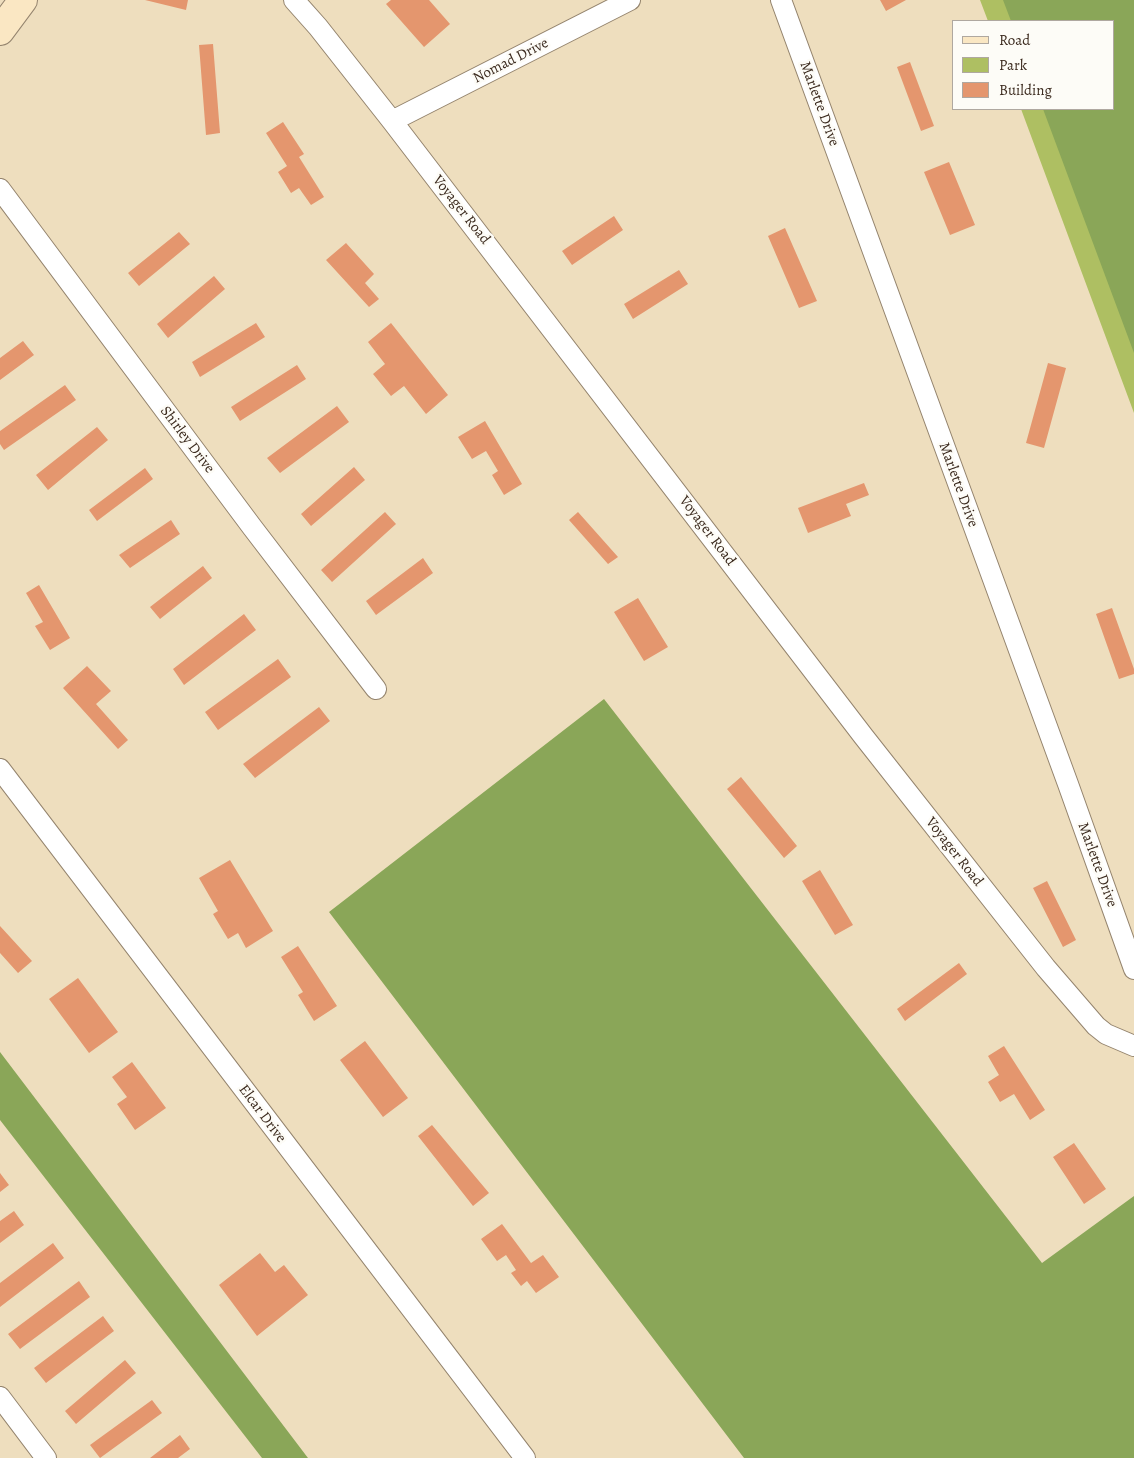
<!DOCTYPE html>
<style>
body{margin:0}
#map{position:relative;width:1134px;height:1458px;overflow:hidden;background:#eedebe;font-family:Alegreya,serif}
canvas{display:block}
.legend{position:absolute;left:952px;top:20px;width:162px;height:90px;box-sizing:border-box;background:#fdfcf7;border:1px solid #afa8a0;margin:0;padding:6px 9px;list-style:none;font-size:15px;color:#3b2a1e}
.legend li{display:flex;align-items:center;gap:10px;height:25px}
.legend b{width:25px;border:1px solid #afa8a0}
</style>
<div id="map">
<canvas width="1134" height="1458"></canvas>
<ul class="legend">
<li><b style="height:6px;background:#fae7c3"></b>Road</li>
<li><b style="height:14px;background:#aebf62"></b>Park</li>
<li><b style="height:14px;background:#e4966e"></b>Building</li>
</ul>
</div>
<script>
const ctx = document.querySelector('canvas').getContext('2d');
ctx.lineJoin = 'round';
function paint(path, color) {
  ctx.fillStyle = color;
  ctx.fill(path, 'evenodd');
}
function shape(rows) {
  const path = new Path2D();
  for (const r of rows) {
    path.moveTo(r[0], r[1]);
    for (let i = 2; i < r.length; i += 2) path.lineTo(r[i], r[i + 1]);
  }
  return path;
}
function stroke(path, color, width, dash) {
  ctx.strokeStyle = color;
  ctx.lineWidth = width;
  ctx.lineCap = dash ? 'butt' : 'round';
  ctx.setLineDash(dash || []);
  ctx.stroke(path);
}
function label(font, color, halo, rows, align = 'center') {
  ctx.font = font + ' Alegreya,serif';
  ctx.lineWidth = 5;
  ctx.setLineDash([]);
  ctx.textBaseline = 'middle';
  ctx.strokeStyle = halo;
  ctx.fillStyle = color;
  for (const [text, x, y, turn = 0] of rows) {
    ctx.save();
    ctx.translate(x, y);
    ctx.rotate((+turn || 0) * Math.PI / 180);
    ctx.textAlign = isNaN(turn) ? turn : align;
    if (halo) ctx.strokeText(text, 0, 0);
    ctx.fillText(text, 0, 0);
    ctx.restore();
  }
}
paint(shape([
 [980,0,1134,0,1134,413,1021,109,1113,109,1113,21,988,21]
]), '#aebf62');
paint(shape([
 [1003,0,1134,0,1134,353,1043,109,1113,109,1113,21,1011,21],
 [604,699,1042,1263,1134,1196,1134,1458,744,1458,329,912],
 [0,1052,308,1458,262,1458,0,1120]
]), '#8aa658');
paint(shape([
 [145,0,188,0,186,10],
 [391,0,429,0,450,24,424,47,386,4],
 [880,0,906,0,886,11],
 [213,44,220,133,206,135,199,45],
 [910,62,934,126,921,131,897,67],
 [283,122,304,154,299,157,324,197,311,205,299,188,291,193,278,172,287,166,266,133],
 [949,162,975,225,950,235,924,172],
 [614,216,623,230,572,265,562,251],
 [785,228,817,301,799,308,768,236],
 [179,232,190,244,139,286,128,273],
 [346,243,374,274,365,283,379,299,369,307,326,260],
 [679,270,688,284,633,319,624,304],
 [214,276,225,289,168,338,157,324],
 [256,323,265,337,200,377,192,362],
 [391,323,448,395,426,414,404,386,391,396,373,374,385,364,368,342],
 [23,341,34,355,0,380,0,358],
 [1048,363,1066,368,1044,448,1026,443],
 [297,365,306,379,240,421,231,407],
 [65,385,76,400,4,450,0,444,0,431],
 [337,406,349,422,280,473,267,458],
 [485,421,522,484,504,495,492,475,498,471,486,451,472,459,458,437],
 [97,427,108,440,48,490,36,475],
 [354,467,365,480,311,526,301,514],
 [145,468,153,479,97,521,89,510],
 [864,483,869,495,846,504,851,516,808,533,798,508],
 [385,512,396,524,332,582,321,570],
 [578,512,618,557,608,564,569,520],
 [171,520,180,534,130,568,119,555],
 [423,558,433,573,376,615,366,601],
 [203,566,212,578,160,619,150,607],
 [39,585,70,638,50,650,35,626,43,622,26,593],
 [638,598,668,647,644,661,614,612],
 [1112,608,1134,669,1134,674,1119,679,1096,614],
 [244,614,256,630,184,685,173,669],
 [278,659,291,677,218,730,205,712],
 [87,666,111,691,96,704,128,740,118,749,63,688],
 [319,707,330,721,255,778,243,764],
 [741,777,797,846,784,858,727,789],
 [230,860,273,931,246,948,238,933,228,939,213,914,218,911,199,878],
 [820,870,853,925,835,935,802,881],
 [1047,881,1076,940,1063,947,1033,888],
 [0,926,32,961,18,973,0,953],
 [298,946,337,1006,314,1021,298,995,303,992,281,957],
 [959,963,967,974,905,1021,897,1009],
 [78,978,118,1032,89,1053,49,999],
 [365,1041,408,1098,383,1117,340,1060],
 [1004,1046,1045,1110,1030,1120,1014,1094,1000,1102,988,1082,999,1075,988,1056],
 [132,1062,166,1108,135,1130,117,1104,127,1097,112,1077],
 [432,1125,489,1193,473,1206,418,1136],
 [1074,1143,1106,1189,1084,1204,1053,1157],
 [0,1173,9,1185,0,1192],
 [14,1211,24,1225,0,1243,0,1221],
 [502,1224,531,1263,543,1255,559,1277,536,1293,527,1281,521,1286,511,1273,516,1270,506,1255,497,1261,481,1239],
 [53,1243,64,1258,0,1307,0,1283],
 [260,1253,275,1272,284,1265,308,1295,257,1336,219,1285],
 [79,1281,90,1297,20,1349,8,1334],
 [103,1316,114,1331,46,1383,34,1368],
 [125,1360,136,1373,76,1424,65,1411],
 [152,1400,162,1413,100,1458,90,1445],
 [180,1435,190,1449,178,1458,150,1458]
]), '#e4966e');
const street = shape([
 [294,0,318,27,392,121,864,737,1046,968,1096,1026,1106,1034,1134,1046],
 [781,0,1068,784,1134,969],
 [392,121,630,0],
 [0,189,252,527,376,689],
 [0,769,525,1458],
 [0,1397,46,1458]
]);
const secondary = shape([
 [0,31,23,0]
]);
stroke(street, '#94846e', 22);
stroke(secondary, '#94846e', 30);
stroke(street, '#fff', 20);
stroke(secondary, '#fae7c3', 28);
label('15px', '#3b2a1e', '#fdfcf7', [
 ["Nomad Drive",511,61,-27],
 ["Marlette Drive",819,104,70],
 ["Voyager Road",461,210,52],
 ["Shirley Drive",187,440,53],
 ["Marlette Drive",958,485,70],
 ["Voyager Road",707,531,53],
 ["Voyager Road",954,852,52],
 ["Marlette Drive",1097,865,70],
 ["Elcar Drive",262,1114,53]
]);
</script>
